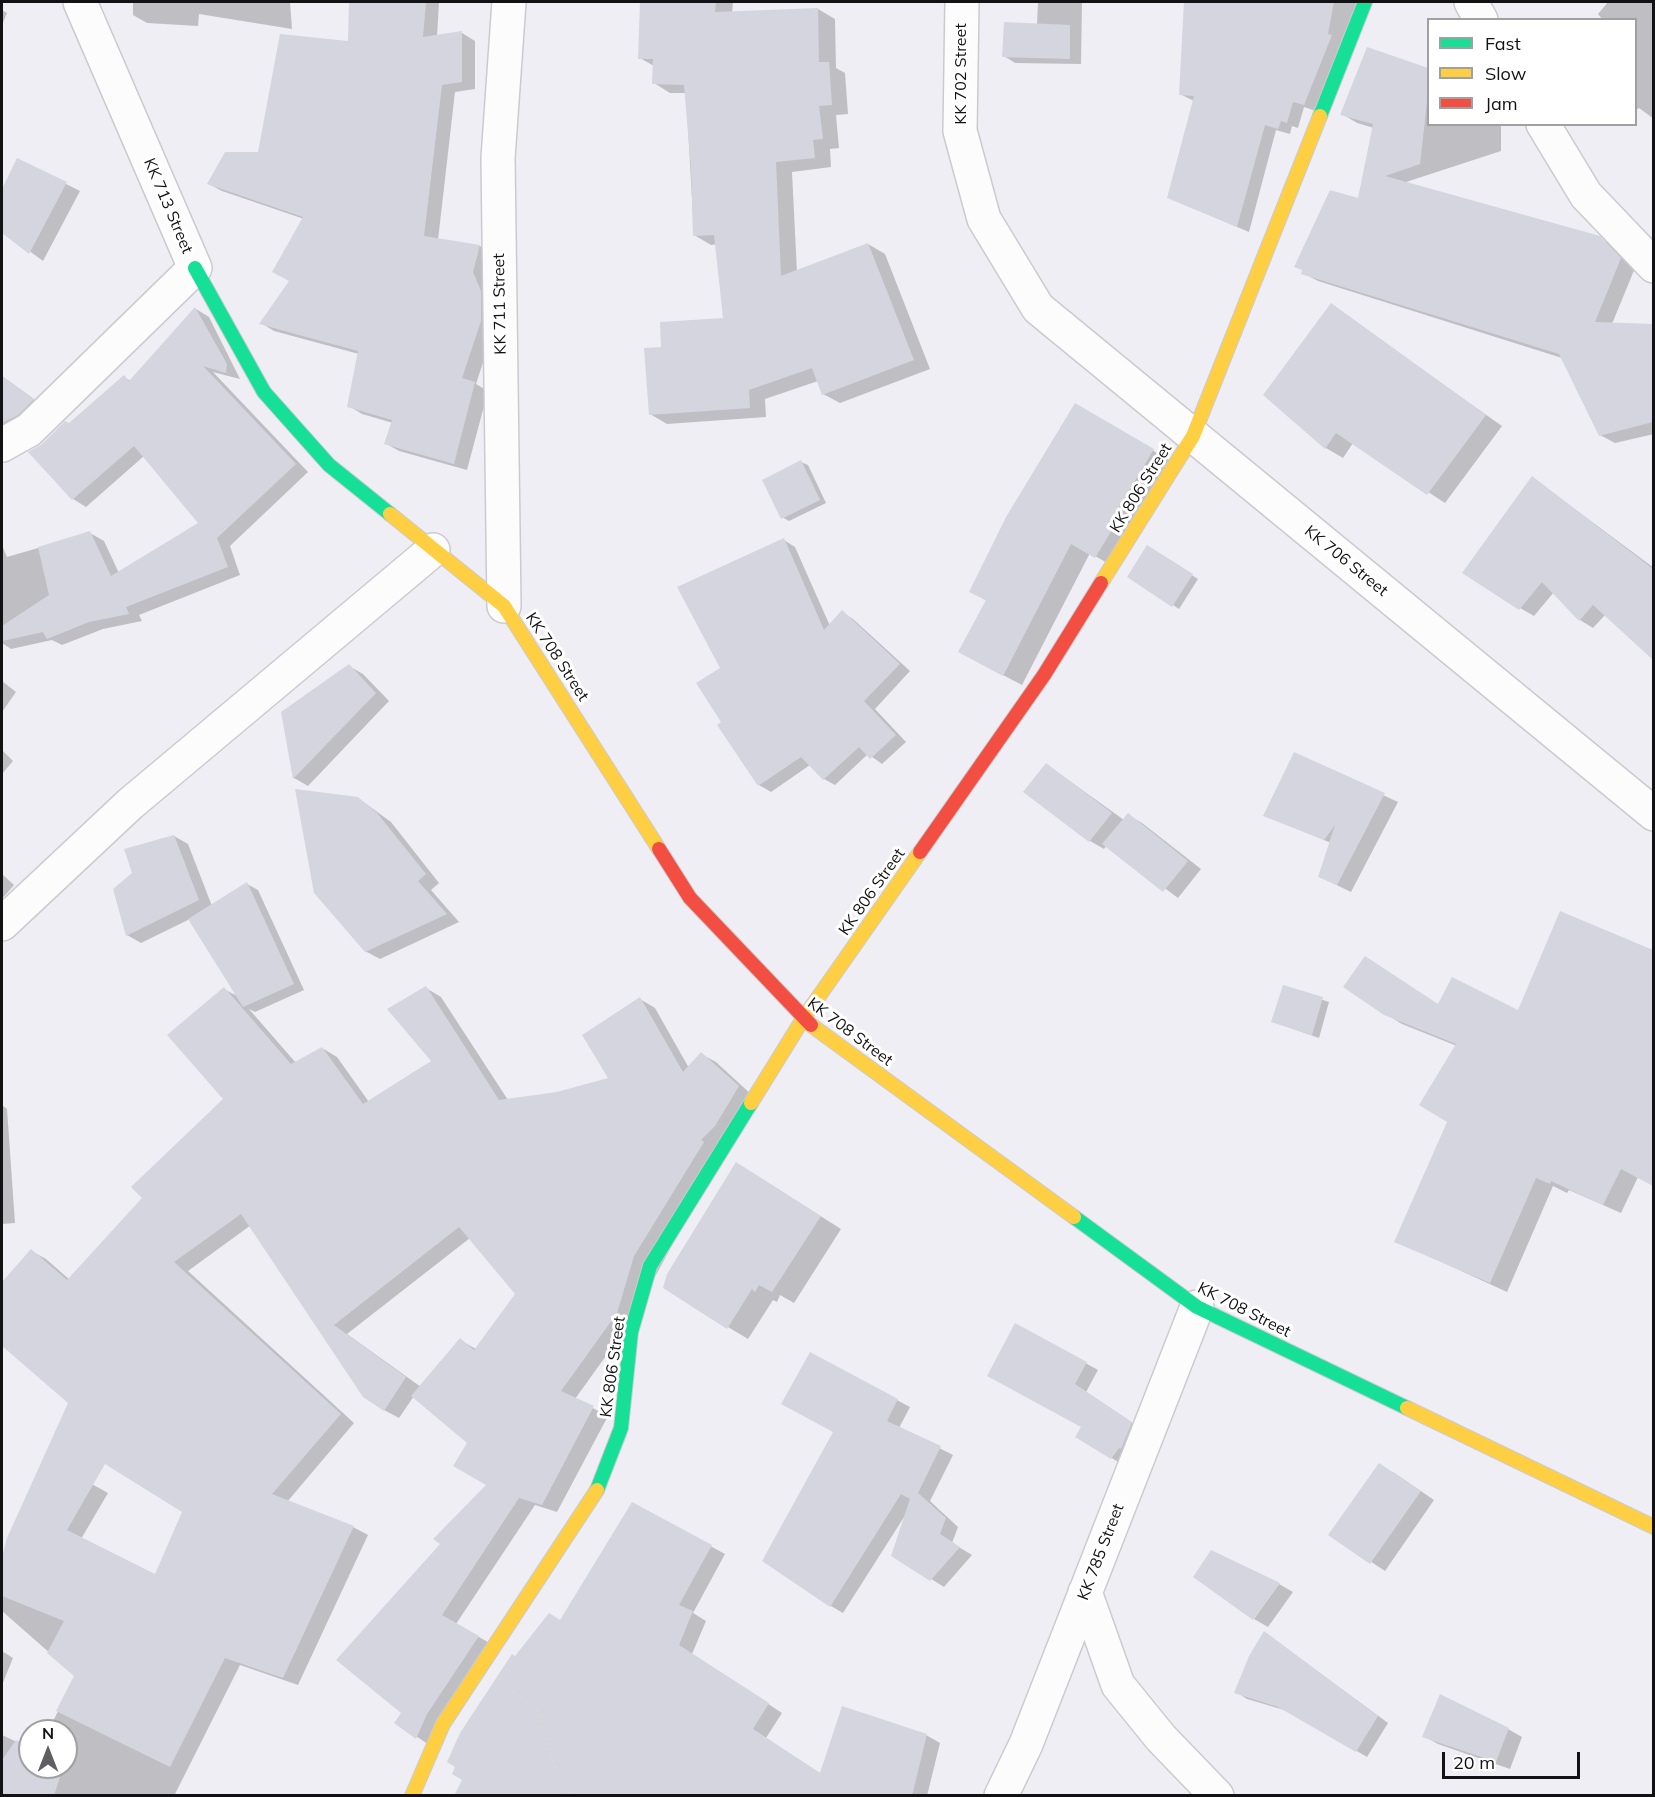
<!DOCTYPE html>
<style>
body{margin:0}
#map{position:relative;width:1655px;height:1797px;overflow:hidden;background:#eeeef4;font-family:Mulish,sans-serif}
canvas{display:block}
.frame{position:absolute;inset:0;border:3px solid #121215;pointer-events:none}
.legend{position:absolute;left:1427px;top:18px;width:210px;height:108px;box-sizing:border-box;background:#fff;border:2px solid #a0a0a1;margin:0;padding:8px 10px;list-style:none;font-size:18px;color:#121215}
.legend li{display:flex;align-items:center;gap:12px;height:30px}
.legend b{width:30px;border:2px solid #a0a0a1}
.north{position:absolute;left:18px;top:1719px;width:60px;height:60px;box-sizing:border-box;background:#fff;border:2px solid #a0a0a1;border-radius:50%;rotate:0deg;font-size:16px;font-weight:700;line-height:24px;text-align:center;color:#121215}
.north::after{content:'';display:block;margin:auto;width:21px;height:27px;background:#5f5f63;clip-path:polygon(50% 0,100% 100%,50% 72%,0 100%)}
.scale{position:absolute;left:1442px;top:1752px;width:138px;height:27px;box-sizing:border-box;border:3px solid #121215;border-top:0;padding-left:8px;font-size:18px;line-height:21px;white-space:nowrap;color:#121215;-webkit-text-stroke:4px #fff;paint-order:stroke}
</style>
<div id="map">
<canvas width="1655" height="1797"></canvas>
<div class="frame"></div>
<ul class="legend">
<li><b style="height:8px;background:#16e098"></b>Fast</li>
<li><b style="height:8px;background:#ffcf43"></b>Slow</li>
<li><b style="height:8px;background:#f24e42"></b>Jam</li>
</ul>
<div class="north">N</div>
<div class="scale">20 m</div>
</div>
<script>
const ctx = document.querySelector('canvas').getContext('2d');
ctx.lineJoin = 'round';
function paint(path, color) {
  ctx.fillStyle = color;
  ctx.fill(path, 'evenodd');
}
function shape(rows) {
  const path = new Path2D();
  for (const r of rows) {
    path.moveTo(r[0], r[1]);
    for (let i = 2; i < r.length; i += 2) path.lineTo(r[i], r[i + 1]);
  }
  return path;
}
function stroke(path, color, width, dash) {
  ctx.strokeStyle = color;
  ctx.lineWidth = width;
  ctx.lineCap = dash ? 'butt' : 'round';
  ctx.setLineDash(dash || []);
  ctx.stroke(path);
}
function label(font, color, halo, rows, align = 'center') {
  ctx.font = font + ' Mulish,sans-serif';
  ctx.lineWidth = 6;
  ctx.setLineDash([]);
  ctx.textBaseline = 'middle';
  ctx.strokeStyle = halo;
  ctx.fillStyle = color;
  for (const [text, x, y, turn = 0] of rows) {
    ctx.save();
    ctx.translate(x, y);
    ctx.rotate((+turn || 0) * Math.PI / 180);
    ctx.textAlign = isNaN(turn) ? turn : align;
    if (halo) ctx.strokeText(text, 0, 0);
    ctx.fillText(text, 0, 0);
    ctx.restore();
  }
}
paint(shape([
 [133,2,290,2,292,29,199,14,198,26,147,23,133,15],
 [351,2,439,2,437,37,462,33,475,41,475,89,455,92,438,240,480,246,493,254,494,329,476,384,488,391,467,470,399,451,385,443,393,423,362,414,349,406,359,354,274,331,261,323,291,281,304,219,222,191,209,184,259,154,349,42],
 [642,2,733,2,732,13,818,9,835,19,836,68,845,73,848,114,836,115,839,148,830,149,831,167,792,172,797,272,868,244,885,254,930,369,840,403,823,394,818,381,765,399,766,417,667,424,650,414,663,348,725,320,717,244,711,245,694,235,686,93,670,93,654,83,654,66,640,58],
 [1038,2,1082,2,1081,64,1015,63,1004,56,1037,25],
 [1186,2,1359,2,1316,111,1304,107,1298,128,1292,126,1290,134,1276,130,1249,232,1169,198,1194,101,1180,94],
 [1608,2,1654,2,1654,119,1639,108,1636,110,1636,20,1603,20,1598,14],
 [2,10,7,13,2,25],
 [1368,49,1428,69,1428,124,1501,124,1501,151,1403,183,1599,238,1615,247,1635,268,1612,324,1654,329,1654,434,1615,443,1600,435,1562,358,1318,281,1303,273,1359,200,1374,128,1357,123,1342,114],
 [18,160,80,191,43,261,2,231,2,192],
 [1331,305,1502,426,1445,503,1353,443,1343,458,1326,448,1265,395],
 [196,309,209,317,240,379,213,372,308,472,230,546,240,575,139,615,142,621,103,629,62,645,52,640,11,649,2,643,2,545,7,557,90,533,104,541,119,573,200,523,144,456,86,507,73,499,70,425,124,377,131,381],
 [2,376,45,407,2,434],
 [1075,405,1171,461,1114,567,1090,553,1022,685,978,662,987,601,971,592],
 [801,462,808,465,826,503,789,521,782,517],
 [1533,478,1654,568,1654,658,1606,614,1593,628,1580,620,1554,592,1534,616,1520,608],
 [784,540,795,547,830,626,842,612,853,619,910,671,875,709,906,742,882,764,868,754,835,785,824,779,810,765,771,792,759,785,723,722,722,668],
 [1147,547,1198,579,1179,609,1173,605],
 [349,666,363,674,389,701,308,786,294,778,283,713],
 [2,681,16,692,2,712],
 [2,750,13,761,2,774],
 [1294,754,1398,802,1351,892,1320,877,1331,843,1265,815],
 [1046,764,1124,820,1128,815,1142,823,1201,869,1178,898,1107,845,1104,849,1090,841,1025,792],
 [358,798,391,822,439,883,431,890,459,922,380,959,365,951],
 [174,836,188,844,212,906,247,884,258,890,304,990,255,1012,249,1009,296,1063,322,1048,337,1057,369,1102,433,1061,426,988,441,997,508,1100,558,1094,610,1079,640,999,655,1008,689,1068,701,1054,716,1062,753,1096,631,1321,575,1399,608,1416,557,1512,535,1505,456,1624,493,1645,431,1746,396,1723,403,1713,443,1544,489,1485,469,1442,414,1396,399,1418,384,1410,251,1225,188,1271,354,1423,287,1502,353,1527,368,1535,298,1685,240,1665,174,1796,2,1796,2,1735,30,1748,30,1767,66,1767,66,1731,48,1731,76,1676,2,1611,2,1562,8,1539,45,1458,108,1493,81,1539,156,1576,214,1528,2,1344,2,1285,31,1251,46,1259,70,1280,145,1198,225,1099,224,989,239,997,190,919,141,943,127,935],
 [470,1238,516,1294,476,1349,460,1340,421,1387,347,1334],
 [2,874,14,885,2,899],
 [1284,987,1329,1002,1319,1038,1273,1022],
 [1626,988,1654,998,1654,1185,1638,1177,1621,1213,1569,1190,1567,1193,1553,1186,1507,1292,1396,1241,1448,1122,1457,1046,1402,1024,1384,1013,1439,1005,1518,1012],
 [2,1105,7,1109,15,1223,2,1224],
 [757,1176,841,1229,794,1303,780,1295,777,1302,773,1300,748,1339,728,1327],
 [1016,1325,1098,1370,1086,1392,1143,1430,1123,1465,1077,1436,1083,1427],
 [810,1354,910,1407,899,1428,953,1455,930,1501,958,1527,952,1543,972,1555,944,1587,893,1555,906,1514,843,1613,831,1606,835,1432],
 [1393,1472,1434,1500,1385,1571,1330,1535],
 [633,1504,725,1554,693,1613,706,1621,692,1654,782,1713,766,1738,821,1774,926,1735,940,1743,927,1796,596,1796,515,1658,561,1622],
 [1279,1584,1293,1592,1268,1627,1254,1619],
 [1275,1640,1388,1723,1367,1757,1291,1712,1247,1699,1236,1692],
 [2,1651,13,1658,2,1685],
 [1508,1729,1522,1737,1510,1769,1438,1744,1424,1736]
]), '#0003');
paint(shape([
 [349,2,426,2,423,37,462,31,462,82,442,85,424,236,480,245,473,272,481,291,481,321,462,378,475,382,454,464,384,444,392,420,347,407,358,351,259,324,289,281,272,272,303,217,207,184,225,152,258,152,280,34,348,41],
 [640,2,716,2,715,12,818,8,819,62,829,62,832,105,819,106,823,139,813,140,815,158,776,162,781,276,868,243,914,360,822,395,812,368,749,390,750,408,649,415,644,348,661,347,660,322,723,318,714,235,693,236,691,169,684,85,652,84,653,59,638,59],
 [1184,2,1334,2,1328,34,1332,35,1304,105,1293,102,1287,123,1281,121,1278,129,1265,125,1237,227,1167,198,1194,96,1179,95],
 [1004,22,1070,25,1070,59,1002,57],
 [1367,47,1428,68,1428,93,1420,164,1385,176,1600,236,1621,258,1595,322,1653,324,1653,422,1599,436,1559,354,1301,274,1302,270,1294,267,1330,190,1358,198,1373,124,1340,115],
 [17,158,67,182,29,254,2,233,2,189],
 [1331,303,1486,415,1427,495,1336,433,1325,449,1263,395],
 [195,307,227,364,226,373,203,366,296,464,217,538,228,567,126,607,129,614,89,622,47,639,43,632,2,641,2,626,49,595,38,547,90,531,111,576,198,523,134,446,72,500,28,452,42,444,65,421,69,423,124,375,129,381],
 [2,376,34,399,18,415,2,423],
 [1075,403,1154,449,1110,522,1115,525,1095,558,1071,544,1003,676,958,652,986,600,969,592,1006,517],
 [801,460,820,500,781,519,762,480],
 [1532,476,1653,569,1653,660,1593,605,1579,621,1542,582,1519,610,1462,573],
 [784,538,824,630,842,610,900,664,864,701,896,735,870,759,859,747,823,780,801,757,758,786,717,725,721,722,696,683,720,668,677,587],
 [1147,545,1193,574,1172,607,1127,577],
 [349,664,376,693,293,779,281,712],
 [1294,752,1385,793,1337,885,1318,877,1335,825,1324,840,1263,816],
 [1046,763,1112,813,1089,842,1023,792],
 [295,789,358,797,377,813,426,874,418,881,447,914,365,952,314,893],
 [1128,813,1188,861,1163,892,1102,844],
 [174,835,199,900,126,936,113,889,132,873,124,849],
 [247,882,294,984,243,1007,188,919],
 [1560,911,1653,950,1653,1186,1621,1169,1603,1205,1551,1181,1550,1184,1536,1178,1490,1283,1394,1242,1447,1122,1419,1105,1456,1044,1384,1015,1343,987,1365,956,1438,1004,1452,977,1518,1010],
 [1283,985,1323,997,1312,1035,1271,1022],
 [426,986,499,1100,557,1092,608,1078,582,1035,640,997,683,1072,701,1052,739,1086,715,1126,701,1140,704,1142,634,1256,617,1313,561,1391,594,1406,542,1505,519,1498,442,1615,479,1636,427,1714,416,1739,394,1723,401,1713,336,1660,440,1544,433,1539,486,1485,453,1466,467,1443,411,1396,460,1338,474,1350,515,1294,459,1227,334,1325,406,1377,384,1411,363,1397,241,1214,174,1262,341,1414,272,1494,354,1526,283,1678,225,1658,170,1767,56,1711,74,1676,47,1653,64,1621,2,1596,2,1557,7,1538,68,1403,2,1346,2,1282,31,1249,67,1280,142,1198,131,1187,223,1099,167,1035,224,987,291,1064,322,1047,363,1104,431,1061,387,1009],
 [105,1464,182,1512,155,1574,67,1530],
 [736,1162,821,1216,772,1292,759,1285,755,1292,752,1289,727,1329,663,1288,667,1274],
 [1015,1323,1087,1362,1075,1384,1132,1422,1121,1449,1119,1448,1111,1459,1075,1437,1081,1427,987,1376],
 [810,1352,898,1399,887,1421,941,1446,918,1493,946,1518,940,1534,960,1547,930,1581,891,1556,910,1499,901,1494,830,1607,762,1561,833,1432,781,1404],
 [1379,1463,1421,1491,1370,1564,1328,1535],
 [632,1502,712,1545,679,1605,693,1611,679,1645,769,1703,753,1729,820,1773,842,1706,927,1734,912,1796,454,1796,462,1780,452,1774,455,1767,447,1762,460,1733,512,1654,515,1656,549,1613,560,1620],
 [1211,1550,1280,1583,1253,1620,1193,1577],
 [1264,1631,1378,1716,1356,1752,1278,1707,1234,1693,1249,1656],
 [1440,1694,1509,1728,1496,1762,1422,1737],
 [16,1740,30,1746,30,1767,63,1767,54,1796,2,1796,2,1760]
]), '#d4d5df');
const street = shape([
 [962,2,960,131,984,219,1038,308,1654,814],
 [1471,2,1481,20],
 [1543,124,1586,195,1654,266],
 [2,445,29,430,195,268,80,2],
 [504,606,498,158,509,2],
 [2,924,130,804,433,550],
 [1085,1592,1118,1685,1161,1738,1217,1796],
 [1001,1796,1026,1744,1197,1307]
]);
const fast = shape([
 [1320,116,1365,2],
 [195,268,264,392,329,465,390,514],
 [1074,1217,1197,1307,1407,1408],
 [597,1490,621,1428,631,1332,650,1266,751,1103]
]);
const slow = shape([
 [390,514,504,606,659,849],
 [1101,583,1193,436,1320,116],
 [811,1025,1074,1217],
 [751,1103,803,1019,920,852],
 [1407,1408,1654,1527],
 [412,1796,443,1724,597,1490]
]);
const jam = shape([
 [659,849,690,898,811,1025],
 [920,852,1044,675,1101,583]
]);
stroke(street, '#cbcbcf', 36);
stroke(fast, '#cbcbcf', 16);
stroke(slow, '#cbcbcf', 16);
stroke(jam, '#cbcbcf', 16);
stroke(shape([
 [512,1692,537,1710,558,1776,570,1796]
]), '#d9d9da', 4, [1.5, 4.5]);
stroke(street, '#fcfcfd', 33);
stroke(fast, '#16e098', 14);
stroke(slow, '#ffcf43', 14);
stroke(jam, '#f24e42', 14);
label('16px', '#121215', '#fff', [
 ["KK 702 Street",961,74,-90],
 ["KK 713 Street",168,206,67],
 ["KK 711 Street",500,304,-91],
 ["KK 806 Street",1141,488,-58],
 ["KK 706 Street",1346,561,39],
 ["KK 708 Street",557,657,57],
 ["KK 806 Street",872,892,-55],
 ["KK 708 Street",850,1032,37],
 ["KK 708 Street",1244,1310,27],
 ["KK 806 Street",613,1367,-82],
 ["KK 785 Street",1101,1552,-69]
]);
</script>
